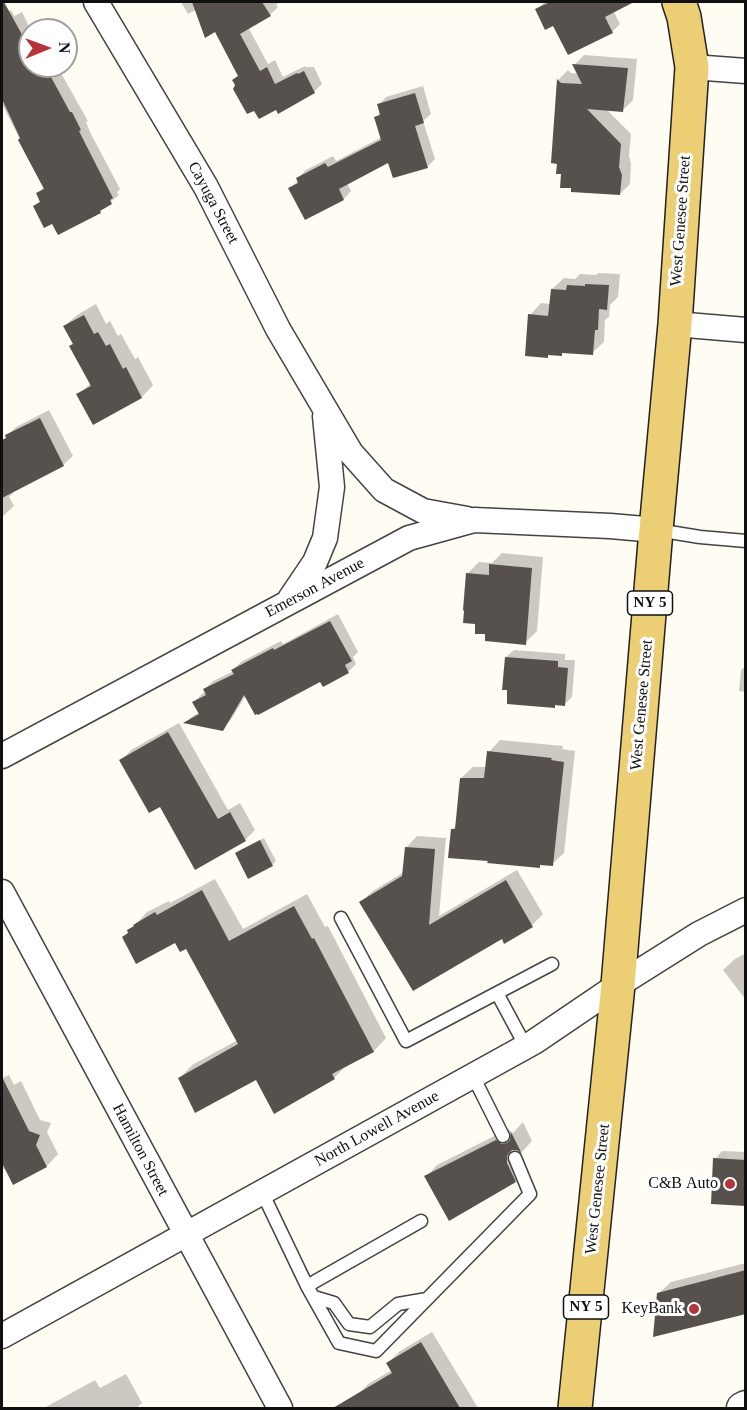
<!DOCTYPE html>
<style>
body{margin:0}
#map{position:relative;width:747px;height:1410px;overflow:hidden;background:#fefcf3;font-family:Georgia,serif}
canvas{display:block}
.frame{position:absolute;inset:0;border:3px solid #101010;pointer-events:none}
.north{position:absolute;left:18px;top:18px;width:60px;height:60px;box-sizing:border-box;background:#fff;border:2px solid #9f9f9f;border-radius:50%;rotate:89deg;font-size:16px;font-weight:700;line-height:24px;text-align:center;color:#101010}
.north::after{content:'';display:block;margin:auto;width:21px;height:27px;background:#b4343a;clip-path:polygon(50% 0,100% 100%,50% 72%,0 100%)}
</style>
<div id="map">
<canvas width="747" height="1410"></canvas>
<div class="frame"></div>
<div class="north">N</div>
</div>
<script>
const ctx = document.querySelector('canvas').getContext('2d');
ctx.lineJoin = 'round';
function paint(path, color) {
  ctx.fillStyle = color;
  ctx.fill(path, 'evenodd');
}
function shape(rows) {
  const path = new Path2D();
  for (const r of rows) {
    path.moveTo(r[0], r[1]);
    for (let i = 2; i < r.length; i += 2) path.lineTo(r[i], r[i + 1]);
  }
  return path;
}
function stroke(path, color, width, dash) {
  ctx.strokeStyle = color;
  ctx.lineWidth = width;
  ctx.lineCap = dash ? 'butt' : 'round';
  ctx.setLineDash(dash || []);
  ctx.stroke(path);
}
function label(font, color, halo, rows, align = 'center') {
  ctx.font = font + ' Georgia,serif';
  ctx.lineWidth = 6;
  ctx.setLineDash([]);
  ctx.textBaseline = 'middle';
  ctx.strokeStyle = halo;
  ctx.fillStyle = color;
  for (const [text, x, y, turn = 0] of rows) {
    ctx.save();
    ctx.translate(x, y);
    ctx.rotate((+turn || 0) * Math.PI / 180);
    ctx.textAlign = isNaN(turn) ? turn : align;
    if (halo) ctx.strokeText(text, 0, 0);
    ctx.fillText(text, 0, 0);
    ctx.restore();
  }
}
paint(shape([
 [181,2,280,2,276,5,278,7,270,15,248,27,268,64,275,60,283,77,305,66,306,67,314,67,322,84,314,92,276,108,236,85,234,80,239,75,215,30,196,10,188,14],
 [545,2,617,2,619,5,613,10,620,24,612,32,554,24,536,10],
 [11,10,14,16,22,12,31,30,30,30,30,66,57,66,88,121,86,122,91,134,120,189,117,192,119,195,100,211,53,222,35,206,41,200,37,194,44,187,2,104,2,15],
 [584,55,637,59,633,100,623,110,606,109,631,134,629,156,631,164,630,184,620,194,563,173,559,163,552,162,559,79,568,70,571,73,579,74,574,65],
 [423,86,431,114,423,121,435,159,427,167,389,161,347,183,351,191,344,199,306,218,290,188,298,181,298,178,306,170,333,156,336,161,382,137,376,117,381,112,379,105,386,97],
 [598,273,620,274,618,297,610,305,609,317,605,320,604,342,592,353,564,351,561,354,550,353,547,356,530,315,541,303,551,304,552,289,564,278,575,279,580,274,596,275],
 [96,304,106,324,110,321,118,336,121,334,135,359,138,357,153,385,142,397,93,423,78,395,91,383,74,343,65,326,77,315],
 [49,410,73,456,63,465,13,491,14,492,9,497,14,506,2,517,2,444,7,441,7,436,16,427],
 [502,553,543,557,537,631,525,643,487,633,477,623,467,574,479,562,492,563],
 [338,614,358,652,353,657,356,664,349,671,324,685,321,680,246,695,230,721,222,729,186,722,193,716,200,712,194,702,202,694,206,692,205,689,213,681,234,671,233,670,241,662,281,641,283,644],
 [514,650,565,654,565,660,575,660,572,697,564,705,557,704,554,707,509,689,506,657],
 [746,666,746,692,739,691,741,670],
 [179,723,228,810,240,803,255,830,245,840,160,805,121,761,131,750],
 [500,740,563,746,562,749,575,751,564,853,552,864,542,864,539,866,452,830,457,825,461,778,473,767,487,767,489,752],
 [417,836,446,838,439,916,517,870,543,914,532,925,505,942,502,936,413,989,361,902,373,891,404,872,406,848],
 [264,838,276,861,272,865,236,853,240,850],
 [215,879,243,929,307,894,325,927,328,926,386,1038,374,1051,347,1065,334,1078,180,1078,192,1065,238,1040,186,947,176,941,124,937,147,912,169,901,170,903],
 [746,953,746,1000,723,970,735,959],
 [9,1075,14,1085,21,1081,40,1120,51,1123,47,1132,58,1154,47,1166,13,1183,6,1168,2,1170,2,1078],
 [523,1122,532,1141,522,1152,516,1148,527,1170,515,1181,426,1177,437,1165,508,1129,513,1133],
 [722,1151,746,1152,746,1205,715,1159],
 [746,1263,746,1312,659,1293,671,1282],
 [432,1332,478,1408,363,1408,357,1396,368,1384,392,1370,388,1363,400,1351],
 [126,1374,142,1403,136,1408,44,1408,95,1380,100,1388]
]), '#0003');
paint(shape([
 [2,2,4,2,30,49,30,66,45,66,70,112,72,112,81,130,79,131,84,141,113,198,110,200,112,204,100,211,101,213,58,235,52,224,44,228,33,206,40,202,36,193,44,189,18,140,20,138,2,99],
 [192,2,262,2,271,16,240,34,260,71,267,67,275,84,297,73,298,74,304,71,315,93,278,114,276,110,259,119,254,111,247,114,233,89,235,85,232,80,238,76,215,32,205,38],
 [550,2,634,2,605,17,613,33,568,55,553,26,545,30,535,9],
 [572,64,628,68,623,112,587,109,621,144,619,167,622,175,620,195,571,192,571,188,560,188,561,174,556,174,557,164,551,163,557,79,561,83,582,84],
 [415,93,424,123,415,126,428,168,393,178,388,163,339,189,344,200,305,220,288,188,298,183,296,178,325,163,328,167,381,140,374,117,380,115,377,104],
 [585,284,609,285,607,310,599,309,598,330,595,330,593,355,562,353,562,356,548,355,548,358,525,356,528,314,548,316,551,289,566,290,567,285,585,286],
 [84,315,94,334,98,332,106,346,110,344,123,369,126,367,142,398,93,425,76,394,91,386,69,346,73,344,63,326],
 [40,418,64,466,2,498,2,440,6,438,5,435],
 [489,564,532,568,526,645,485,641,485,634,475,634,475,624,463,623,464,611,463,610,466,573,489,575],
 [330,621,352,661,345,665,349,673,323,687,320,682,258,715,257,714,255,715,244,695,223,731,183,723,199,714,192,702,206,695,203,689,234,674,231,670,273,648,274,650],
 [505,657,558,661,558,667,568,668,565,706,555,705,555,708,507,704,507,690,502,690],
 [168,732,218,819,230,812,246,841,195,870,160,807,149,813,119,760],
 [487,751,552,758,551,760,564,762,553,866,540,865,540,868,487,863,488,861,448,858,451,829,455,829,460,778,484,778],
 [260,840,273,866,248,879,235,853],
 [405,847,435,849,429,925,506,880,533,927,504,944,502,939,413,991,359,902,402,876],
 [202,890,229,941,294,906,312,939,314,938,374,1052,332,1074,335,1079,274,1114,256,1080,195,1113,178,1078,238,1044,186,949,180,952,175,943,136,964,122,937,128,933,127,930,134,926,133,925,155,912,157,915],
 [2,1077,29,1131,40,1135,36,1145,47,1167,13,1185,2,1163],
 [511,1132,522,1154,517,1150,512,1150,509,1153,507,1156,507,1163,516,1182,449,1221,424,1176,496,1140,502,1144,507,1143,510,1140],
 [713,1158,746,1160,746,1206,711,1204],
 [746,1270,746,1314,653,1337,657,1293],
 [421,1342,460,1408,333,1408,392,1373,386,1363]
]), '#57514d');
const service = shape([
 [657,530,700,537,746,541],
 [341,918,406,1041,552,964],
 [497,993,526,1047],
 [473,1076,503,1136],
 [262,1192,307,1286,421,1221],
 [307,1286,339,1343,376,1351,530,1194,515,1158],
 [314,1297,334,1303,349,1324,370,1327,398,1304,427,1299]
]);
const minor = shape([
 [96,2,206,187,278,329,351,453,384,490,423,511,467,519],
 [692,67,746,71],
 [675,324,746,330],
 [290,599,315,562,325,538,332,487,325,416],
 [2,756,409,538,474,520,610,526,656,530],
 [2,892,280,1408],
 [2,1336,534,1042,618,985,699,934,746,910]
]);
const tertiary = shape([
 [742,1408,746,1406]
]);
const primary = shape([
 [575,1408,618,985,656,530,675,324,692,67,684,17,679,2]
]);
stroke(service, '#434343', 15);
stroke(minor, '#434343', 27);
stroke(tertiary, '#434343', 33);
stroke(primary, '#212121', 36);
stroke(service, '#fff', 12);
stroke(minor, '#fff', 24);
stroke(tertiary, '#fff', 30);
stroke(primary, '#eccf75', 33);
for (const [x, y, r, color] of [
 [730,1184,6,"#b4343a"],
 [694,1309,6,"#b4343a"]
]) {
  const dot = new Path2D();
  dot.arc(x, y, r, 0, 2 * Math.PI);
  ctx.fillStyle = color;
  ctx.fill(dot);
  stroke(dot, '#fff', 2);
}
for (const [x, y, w] of [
 [650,603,45],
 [586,1307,45]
]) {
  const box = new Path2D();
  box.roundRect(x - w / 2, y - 12, w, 24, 4.5);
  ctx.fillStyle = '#fff';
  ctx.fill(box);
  stroke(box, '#101010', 1.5);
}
label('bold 15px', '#101010', null, [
 ["NY 5",650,603],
 ["NY 5",586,1307]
]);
label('16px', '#101010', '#fff', [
 ["Cayuga Street",213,203,62],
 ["West Genesee Street",681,221,-86],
 ["Emerson Avenue",315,588,-28],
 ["West Genesee Street",642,705,-85],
 ["North Lowell Avenue",377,1129,-29],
 ["Hamilton Street",140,1150,62],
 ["West Genesee Street",598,1189,-84]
]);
label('16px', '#101010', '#fff', [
 ["C&B Auto",718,1184],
 ["KeyBank",682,1309]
], 'right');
</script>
